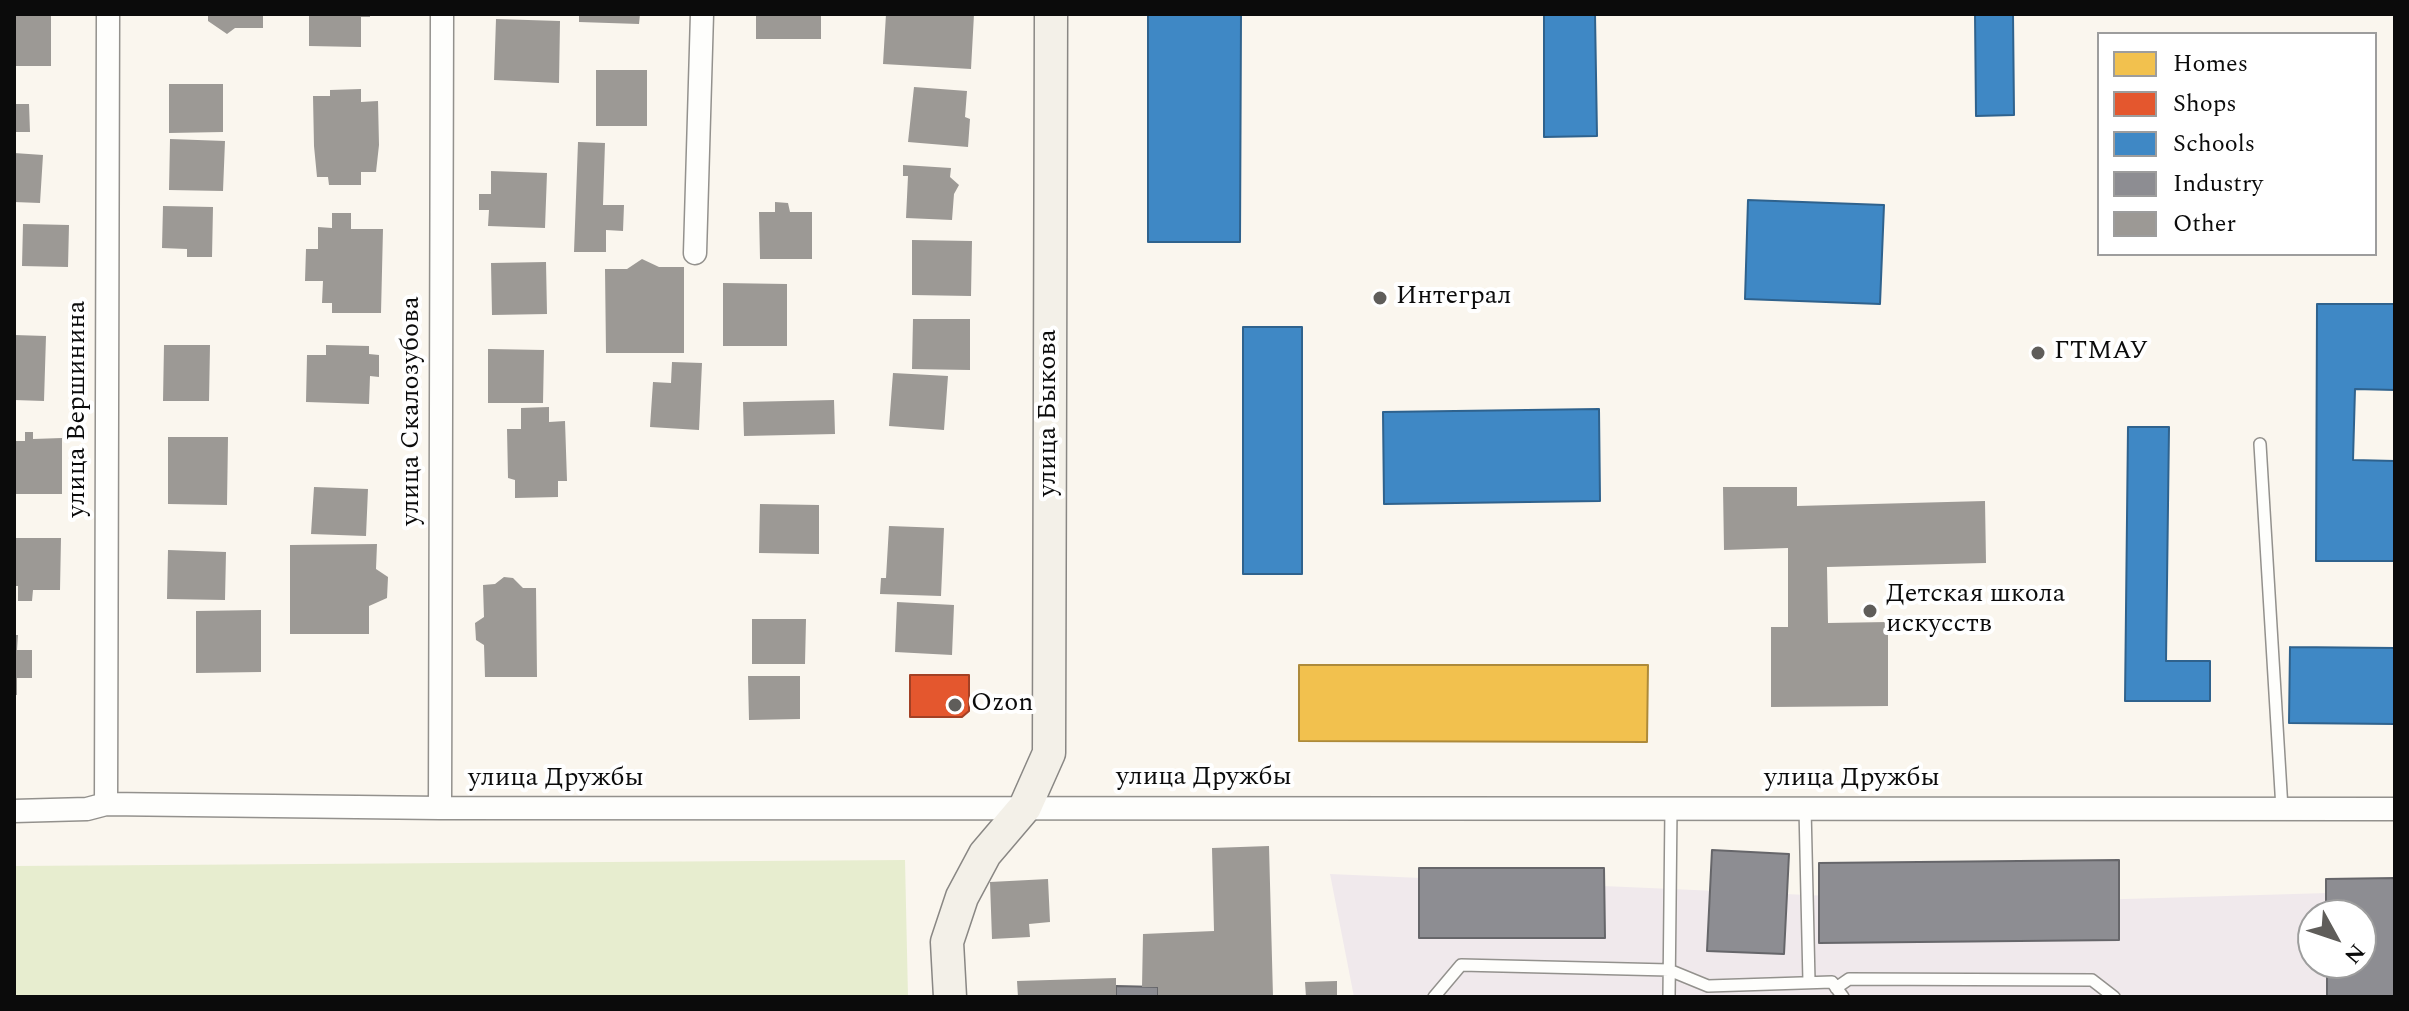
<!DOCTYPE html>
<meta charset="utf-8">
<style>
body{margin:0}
#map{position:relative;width:2409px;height:1011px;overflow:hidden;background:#faf6ee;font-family:Spectral,serif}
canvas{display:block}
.frame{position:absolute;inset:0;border:16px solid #0b0b0b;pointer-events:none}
.legend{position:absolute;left:2097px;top:32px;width:280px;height:224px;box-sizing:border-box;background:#fff;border:2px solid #9d9d9d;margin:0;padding:10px 14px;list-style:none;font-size:24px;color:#0b0b0b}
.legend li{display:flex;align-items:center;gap:16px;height:40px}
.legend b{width:40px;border:2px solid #9d9d9d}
.north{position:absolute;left:2297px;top:899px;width:80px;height:80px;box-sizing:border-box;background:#fff;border:2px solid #9d9d9d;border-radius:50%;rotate:130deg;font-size:22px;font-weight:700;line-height:32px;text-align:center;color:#0b0b0b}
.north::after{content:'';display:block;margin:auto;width:28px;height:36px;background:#5f5d5a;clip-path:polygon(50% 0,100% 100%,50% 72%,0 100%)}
</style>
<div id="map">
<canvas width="2409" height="1011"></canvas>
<div class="frame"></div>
<ul class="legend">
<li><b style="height:22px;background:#f2c14e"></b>Homes</li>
<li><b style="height:22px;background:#e4572e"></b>Shops</li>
<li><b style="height:22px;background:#3f88c5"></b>Schools</li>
<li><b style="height:22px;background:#8d8d92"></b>Industry</li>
<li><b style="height:22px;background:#9c9995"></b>Other</li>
</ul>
<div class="north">N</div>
</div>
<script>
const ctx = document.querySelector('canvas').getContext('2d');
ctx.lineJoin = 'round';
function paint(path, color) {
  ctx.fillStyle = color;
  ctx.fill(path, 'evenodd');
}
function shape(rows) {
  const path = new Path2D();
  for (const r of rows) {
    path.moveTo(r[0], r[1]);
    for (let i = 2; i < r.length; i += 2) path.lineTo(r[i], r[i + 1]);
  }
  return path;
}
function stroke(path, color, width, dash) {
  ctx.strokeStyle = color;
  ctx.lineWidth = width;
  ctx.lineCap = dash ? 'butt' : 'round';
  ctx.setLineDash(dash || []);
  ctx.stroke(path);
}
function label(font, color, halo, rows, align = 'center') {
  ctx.font = font + ' Spectral,serif';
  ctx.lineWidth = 8;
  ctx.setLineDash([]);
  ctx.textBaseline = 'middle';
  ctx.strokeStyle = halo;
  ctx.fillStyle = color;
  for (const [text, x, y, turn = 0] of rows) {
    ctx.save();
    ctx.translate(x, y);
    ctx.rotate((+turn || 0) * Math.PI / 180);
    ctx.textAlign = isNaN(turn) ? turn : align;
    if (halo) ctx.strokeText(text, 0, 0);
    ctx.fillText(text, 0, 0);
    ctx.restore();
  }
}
paint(shape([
 [1330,874,1990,903,2395,891,2395,997,1354,997],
 [2313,915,2361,915,2361,963,2313,963]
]), '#f0e9ec');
paint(shape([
 [905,860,908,997,14,997,14,866]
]), '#e7edcf');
const homes = shape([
 [1299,665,1648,665,1647,742,1299,741,1299,665]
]);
paint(homes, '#f2c14e');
stroke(homes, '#ad8a3a', 2);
const shops = shape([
 [910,675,969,675,969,711,962,717,910,717,910,675]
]);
paint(shops, '#e4572e');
stroke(shops, '#a34024', 2);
const schools = shape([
 [1148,14,1241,14,1240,242,1148,242,1148,14],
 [1544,14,1595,14,1597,136,1544,137,1544,14],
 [1975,14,2013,14,2014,115,1976,116,1975,14],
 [1748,200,1884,205,1880,304,1745,299,1748,200],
 [2317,304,2395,304,2395,390,2355,389,2353,460,2395,461,2395,561,2316,561,2317,304],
 [1243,327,1302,327,1302,574,1243,574,1243,327],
 [1599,409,1600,501,1384,504,1383,412,1599,409],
 [2128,427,2169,427,2166,661,2210,661,2210,701,2125,701,2128,427],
 [2290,647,2395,648,2395,724,2289,723,2290,647]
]);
paint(schools, '#3f88c5');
stroke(schools, '#2f628d', 2);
const industry = shape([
 [1712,850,1789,854,1784,954,1707,951,1712,850],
 [2119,860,2119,940,1819,943,1819,863,2119,860],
 [1419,868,1604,868,1605,938,1419,938,1419,868],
 [2395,878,2395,997,2327,997,2327,963,2361,963,2361,915,2326,915,2326,879,2395,878],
 [1116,986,1158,987,1158,997,1116,997,1116,986]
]);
paint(industry, '#8d8d92');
stroke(industry, '#66666a', 2);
paint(shape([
 [14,14,51,14,51,66,16,66],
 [208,14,263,14,263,28,235,28,227,34,208,21],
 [309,14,370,14,370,17,361,17,361,47,309,46],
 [579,14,640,14,639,24,579,22],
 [756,14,821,14,821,39,756,39],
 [886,14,974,14,971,69,883,64],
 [496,19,560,21,559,83,494,80],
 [596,70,647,70,647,126,596,126],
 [169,84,223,84,223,132,169,133],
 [914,87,967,91,965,117,970,119,968,147,908,142],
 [361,89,361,102,378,101,379,145,376,172,361,172,361,185,329,185,328,177,317,177,314,146,313,96,330,96,330,90],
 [14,104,29,104,30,132,14,132],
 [170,139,225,141,223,191,169,190],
 [578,142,605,143,603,205,624,205,623,231,606,230,606,252,574,252],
 [14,153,43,155,40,203,14,202],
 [903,165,951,168,950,177,959,185,954,194,952,220,906,218,908,176,903,176],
 [491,171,547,173,545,228,488,226,489,210,479,210,479,194,491,194],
 [775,202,788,203,790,212,812,212,812,259,760,259,759,212,775,212],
 [163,206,213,207,212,257,187,257,187,249,162,248],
 [332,213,351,213,351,229,383,229,381,313,332,313,332,303,322,303,323,281,305,281,306,249,318,249,318,227,332,228],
 [23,224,69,225,68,267,22,266],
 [912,240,972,241,971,296,912,295],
 [642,259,659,267,684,267,684,353,606,353,605,269,627,269],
 [546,262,547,314,492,315,491,263],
 [723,283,787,284,787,346,723,346],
 [913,319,970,319,970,370,912,369],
 [14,335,46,336,44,401,14,400],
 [164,345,210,345,209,401,163,401],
 [326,345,369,346,369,354,379,355,379,377,370,376,369,404,306,402,307,355,326,355],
 [488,349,544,350,543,403,488,403],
 [672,362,702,363,699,430,650,427,653,382,671,383],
 [893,373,948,376,944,430,889,426],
 [834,400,835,434,744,436,743,402],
 [549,407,549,422,565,421,567,481,558,481,558,497,515,498,515,480,508,478,507,429,521,429,521,408],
 [25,432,33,432,33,439,62,438,62,494,14,494,14,441,25,441],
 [168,437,228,437,227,505,168,504],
 [314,487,368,489,366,536,311,534],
 [1723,487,1797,487,1797,506,1985,501,1986,563,1827,567,1828,623,1888,622,1888,706,1771,707,1771,627,1788,627,1788,548,1724,550],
 [760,504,819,505,819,554,759,553],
 [889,526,944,528,941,596,880,594,881,578,886,578],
 [14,538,61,538,60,590,33,590,32,601,18,601,18,586,14,586],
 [377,544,376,569,388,577,387,598,369,606,369,634,290,634,290,545],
 [168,550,226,552,225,600,167,599],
 [504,577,513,578,523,588,536,588,537,677,485,677,484,645,476,640,475,623,484,617,483,585,495,584],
 [897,602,954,605,952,655,895,652],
 [261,610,261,672,196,673,196,611],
 [752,619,806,619,805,664,752,664],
 [14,635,18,635,17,650,32,650,32,678,17,678,17,695,14,695],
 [748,676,800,676,800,719,749,720],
 [1269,846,1273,997,1158,997,1158,987,1142,987,1143,934,1214,931,1212,848],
 [1048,879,1050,922,1029,924,1030,937,992,939,990,882],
 [1116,978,1116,997,1018,997,1017,981],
 [1337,981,1337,997,1306,997,1305,982]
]), '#9c9995');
const lane = shape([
 [2260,444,2282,809],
 [1805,808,1809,982],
 [1836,988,1849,979,2092,980,2114,997],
 [1434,997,1461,965,1669,970,1708,986,1832,982,1843,997],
 [1669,997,1671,808]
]);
const street = shape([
 [695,253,702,14],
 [106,804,108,14],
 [440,808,442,14],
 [14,811,87,809,106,804,440,808,2395,809]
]);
const secondary = shape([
 [950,997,947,942,962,897,985,854,1025,807,1049,753,1051,14]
]);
stroke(lane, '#93918d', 14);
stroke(street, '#93918d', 25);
stroke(secondary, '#898784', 35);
stroke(lane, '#fefefc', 11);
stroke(street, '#fefefc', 22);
stroke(secondary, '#f3f0e8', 32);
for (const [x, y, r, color] of [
 [1380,298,8,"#5f5d5a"],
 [2038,353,8,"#5f5d5a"],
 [1870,611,8,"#5f5d5a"],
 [955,705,8,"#5f5d5a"]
]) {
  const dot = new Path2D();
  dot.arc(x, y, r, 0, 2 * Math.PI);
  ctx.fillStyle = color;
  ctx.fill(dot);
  stroke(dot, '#fff', 3);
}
label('26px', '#0b0b0b', '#fff', [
 ["Интеграл",1396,298],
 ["ГТМАУ",2054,353],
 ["Детская школа",1886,596],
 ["искусств",1886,626],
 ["Ozon",971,705]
], 'left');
label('26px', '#0b0b0b', '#fff', [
 ["улица Вершинина",79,409,-90],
 ["улица Скалозубова",413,411,-90],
 ["улица Быкова",1050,413,-90],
 ["улица Дружбы",1204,779],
 ["улица Дружбы",556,780],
 ["улица Дружбы",1852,780]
]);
</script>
